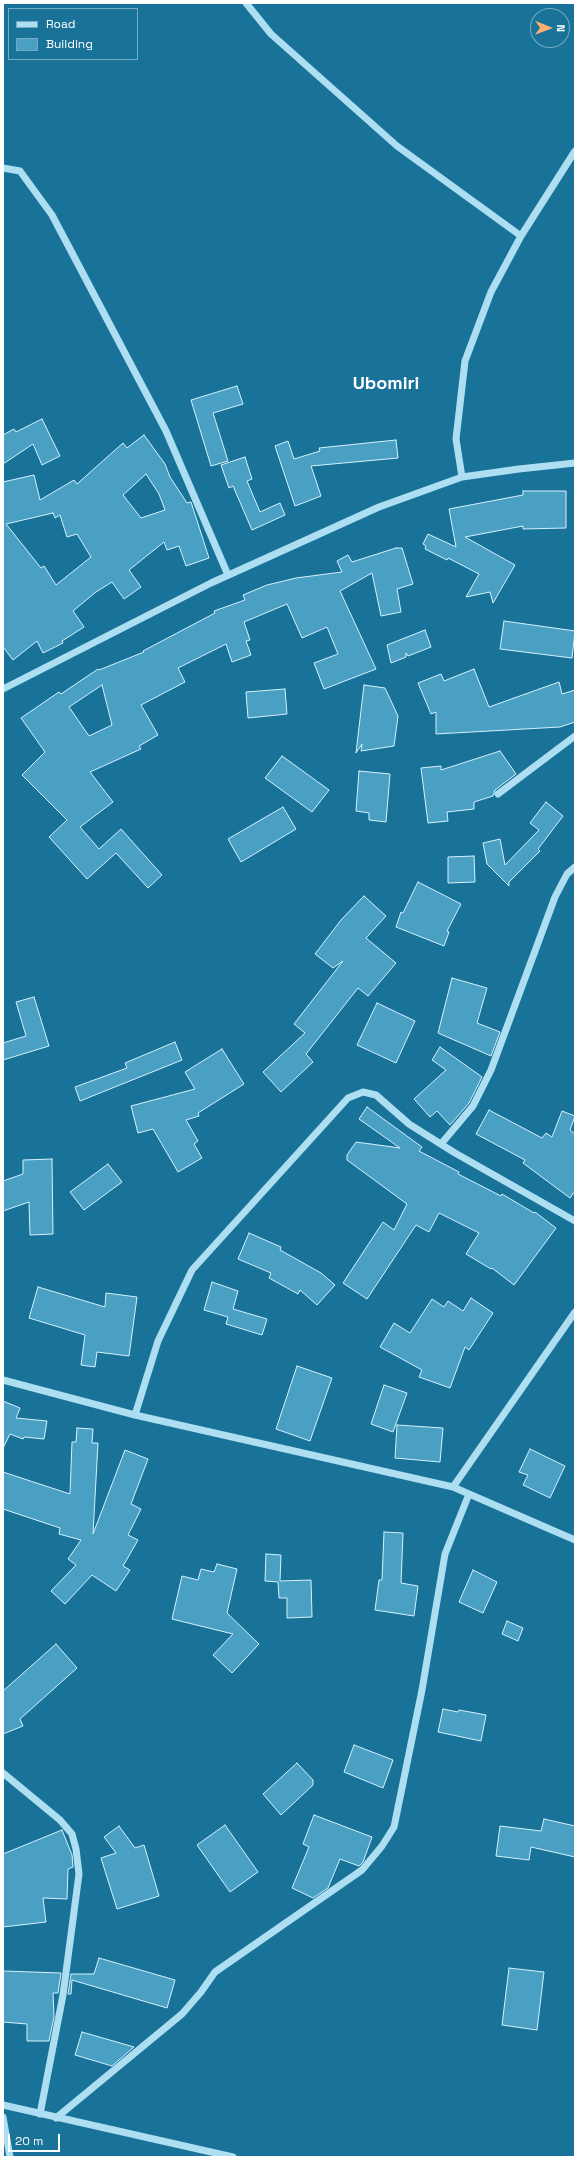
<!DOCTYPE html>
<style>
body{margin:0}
#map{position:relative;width:578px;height:2160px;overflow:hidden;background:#197399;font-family:"Space Grotesk",sans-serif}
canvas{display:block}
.frame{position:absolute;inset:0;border:4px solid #fff;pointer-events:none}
.legend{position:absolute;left:8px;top:8px;width:130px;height:52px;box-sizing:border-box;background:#197399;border:1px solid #75abc2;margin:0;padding:5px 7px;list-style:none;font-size:12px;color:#fff}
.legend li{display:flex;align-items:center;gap:8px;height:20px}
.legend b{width:20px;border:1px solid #75abc2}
.north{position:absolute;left:530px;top:8px;width:40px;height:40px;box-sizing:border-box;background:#197399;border:1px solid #75abc2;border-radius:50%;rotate:91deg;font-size:11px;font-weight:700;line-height:16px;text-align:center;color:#fff}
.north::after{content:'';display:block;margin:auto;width:14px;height:18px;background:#ffae6e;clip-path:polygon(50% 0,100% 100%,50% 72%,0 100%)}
.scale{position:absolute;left:8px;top:2134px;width:52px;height:18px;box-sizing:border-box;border:2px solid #fff;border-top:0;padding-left:5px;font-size:12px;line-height:14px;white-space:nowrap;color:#fff;-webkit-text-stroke:3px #197399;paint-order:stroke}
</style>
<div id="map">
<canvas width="578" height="2160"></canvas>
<div class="frame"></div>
<ul class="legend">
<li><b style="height:5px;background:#aedef1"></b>Road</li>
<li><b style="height:11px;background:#4aa0c3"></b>Building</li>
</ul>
<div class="north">N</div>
<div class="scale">20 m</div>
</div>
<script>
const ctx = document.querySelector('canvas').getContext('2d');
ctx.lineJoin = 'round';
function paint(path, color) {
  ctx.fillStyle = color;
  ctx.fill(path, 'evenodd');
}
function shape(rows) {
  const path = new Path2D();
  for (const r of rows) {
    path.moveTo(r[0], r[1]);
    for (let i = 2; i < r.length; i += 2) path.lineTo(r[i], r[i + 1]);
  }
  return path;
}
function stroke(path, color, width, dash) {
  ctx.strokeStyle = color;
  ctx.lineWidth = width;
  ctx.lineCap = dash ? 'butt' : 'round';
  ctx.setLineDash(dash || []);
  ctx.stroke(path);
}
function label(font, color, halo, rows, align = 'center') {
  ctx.font = font + ' "Space Grotesk",sans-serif';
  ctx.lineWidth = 4;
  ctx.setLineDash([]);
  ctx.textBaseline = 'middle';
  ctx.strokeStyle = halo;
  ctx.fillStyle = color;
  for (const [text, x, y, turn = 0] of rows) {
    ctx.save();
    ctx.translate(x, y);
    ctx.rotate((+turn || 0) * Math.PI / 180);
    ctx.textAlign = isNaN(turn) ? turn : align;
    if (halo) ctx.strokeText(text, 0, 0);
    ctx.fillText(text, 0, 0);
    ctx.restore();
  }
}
const building = shape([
 [237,386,243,404,213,413,228,461,211,466,191,400,237,386],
 [42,419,60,456,42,465,33,444,3,464,3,435,14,429,16,432,42,419],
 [144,435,165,464,170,477,187,503,191,502,209,558,186,566,179,546,167,550,164,542,129,570,141,587,124,599,112,582,96,592,73,611,84,627,62,641,63,643,43,653,37,641,13,660,3,647,3,482,34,475,40,500,74,480,77,484,123,443,127,448,144,435],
 [146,474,159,494,165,510,141,518,123,495,146,474],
 [53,513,55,518,60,515,67,537,77,534,91,557,56,585,44,566,41,568,6,524,53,513],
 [396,440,398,458,311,466,321,496,295,506,275,446,288,441,294,459,320,451,319,448,396,440],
 [245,457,252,479,247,481,260,512,280,503,285,515,252,530,233,486,229,488,221,465,245,457],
 [523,491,566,491,566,528,523,529,523,526,465,537,515,565,493,603,490,592,466,597,479,574,448,558,447,560,425,549,426,546,423,544,428,534,456,547,449,509,523,495,523,491],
 [396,548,402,548,413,584,397,589,401,612,381,616,372,573,340,591,376,669,324,689,314,663,338,654,327,627,302,638,287,604,244,622,250,640,246,641,251,655,232,662,226,644,178,668,185,682,141,705,158,735,139,746,141,749,90,772,113,802,80,827,99,849,121,829,162,875,148,888,116,853,87,879,49,837,67,820,22,775,45,752,21,718,59,692,61,694,98,669,99,670,144,652,143,651,215,613,214,611,245,600,243,595,267,585,296,578,342,572,337,561,348,555,352,562,396,548],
 [102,685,112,725,89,736,69,707,102,685],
 [504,621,575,631,572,658,500,649,504,621],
 [425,630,431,647,408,656,406,653,406,657,391,663,387,645,425,630],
 [474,669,489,707,559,682,562,694,575,690,575,722,560,727,436,734,436,712,431,714,418,683,441,674,444,681,474,669],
 [364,685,385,688,398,716,394,746,361,751,362,744,356,753,364,685],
 [285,689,287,714,248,718,246,692,285,689],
 [500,751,516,774,495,790,493,796,474,802,474,809,447,812,448,821,428,823,421,768,441,766,441,770,500,751],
 [282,756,329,790,312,812,265,778,282,756],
 [359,771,390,774,386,822,369,820,369,813,356,811,359,771],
 [546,802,563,816,538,849,540,851,509,882,509,886,487,864,483,843,500,839,505,865,539,830,530,823,546,802],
 [283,807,296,829,241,862,228,839,283,807],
 [474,856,475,882,448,883,448,857,474,856],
 [418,882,461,904,447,931,449,932,444,946,396,927,401,912,403,913,418,882],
 [364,896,386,916,366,938,396,963,368,996,358,988,306,1054,313,1062,281,1092,263,1072,305,1033,294,1024,343,961,333,968,315,954,341,920,364,896],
 [452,978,487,988,477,1023,500,1032,491,1056,438,1033,452,978],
 [34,997,49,1046,3,1060,3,1043,26,1036,16,1002,34,997],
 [377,1003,415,1021,396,1063,357,1045,377,1003],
 [175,1042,182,1060,80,1101,75,1087,127,1068,125,1063,175,1042],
 [440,1047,482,1077,469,1103,450,1125,437,1111,430,1117,414,1099,446,1070,432,1060,440,1047],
 [222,1049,244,1084,198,1113,199,1116,186,1120,198,1141,194,1144,202,1158,178,1172,153,1129,138,1133,131,1106,195,1089,185,1072,222,1049],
 [367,1107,422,1147,419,1151,459,1172,458,1174,501,1196,502,1194,534,1213,535,1212,556,1228,514,1285,492,1268,491,1269,466,1254,479,1233,439,1213,429,1232,416,1225,367,1299,343,1283,383,1222,394,1230,407,1204,347,1160,347,1155,356,1142,400,1148,359,1119,367,1107],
 [489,1110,542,1138,546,1133,552,1137,562,1111,575,1116,570,1130,575,1134,575,1191,570,1198,523,1163,525,1160,476,1134,489,1110],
 [52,1159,53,1234,30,1235,29,1202,3,1211,3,1181,23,1174,23,1160,52,1159],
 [108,1164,122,1182,84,1210,70,1192,108,1164],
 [249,1233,281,1247,280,1250,321,1273,335,1285,317,1305,300,1290,298,1294,269,1278,271,1273,238,1259,249,1233],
 [212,1282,238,1291,233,1309,267,1319,262,1335,226,1324,228,1317,204,1310,212,1282],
 [38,1287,105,1307,106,1293,137,1297,129,1356,97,1352,95,1367,81,1365,85,1335,29,1318,38,1287],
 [471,1298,493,1313,469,1350,465,1347,450,1388,419,1377,422,1370,380,1347,394,1323,410,1333,432,1299,444,1307,448,1301,463,1311,471,1298],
 [297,1366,332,1378,310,1441,276,1429,297,1366],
 [384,1385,407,1393,393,1432,371,1424,384,1385],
 [3,1401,20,1408,16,1418,47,1421,44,1439,24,1437,23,1439,10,1434,3,1448,3,1401],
 [397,1425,443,1428,440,1462,395,1458,397,1425],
 [77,1428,93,1429,92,1443,98,1443,93,1534,125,1450,148,1459,131,1504,141,1509,128,1535,138,1540,123,1566,130,1570,116,1591,92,1575,65,1604,51,1591,76,1565,68,1559,81,1540,59,1534,60,1528,3,1509,3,1472,70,1494,72,1442,76,1442,77,1428],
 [530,1449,565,1466,550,1498,523,1485,528,1475,519,1472,530,1449],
 [384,1532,403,1533,401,1583,418,1586,414,1616,375,1610,379,1580,382,1580,384,1532],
 [266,1554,281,1555,280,1581,311,1580,312,1617,287,1618,287,1598,279,1598,278,1582,265,1581,266,1554],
 [217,1564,237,1569,227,1613,259,1644,232,1673,213,1655,233,1634,172,1619,182,1576,198,1580,201,1569,214,1572,217,1564],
 [473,1570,497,1582,483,1613,459,1602,473,1570],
 [507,1621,523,1628,518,1641,502,1634,507,1621],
 [56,1644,77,1668,20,1719,23,1726,3,1734,3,1691,56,1644],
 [443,1709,458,1712,459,1710,486,1715,481,1741,438,1732,443,1709],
 [354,1745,393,1760,383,1788,344,1772,354,1745],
 [297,1763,313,1780,313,1785,281,1815,263,1794,297,1763],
 [314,1815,372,1837,363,1862,359,1866,340,1859,328,1888,313,1898,292,1888,309,1847,303,1844,314,1815],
 [544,1819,575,1826,575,1857,531,1847,529,1860,496,1856,500,1826,541,1831,544,1819],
 [225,1825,258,1872,230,1892,197,1845,225,1825],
 [119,1826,135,1848,144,1845,159,1896,117,1909,101,1858,116,1853,104,1837,119,1826],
 [62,1830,72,1855,73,1867,68,1869,67,1899,43,1898,46,1922,3,1927,3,1854,62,1830],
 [99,1958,175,1980,167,2008,72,1980,71,1994,68,1994,71,1974,94,1974,99,1958],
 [509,1968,544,1972,537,2030,502,2025,509,1968],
 [3,1971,61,1973,58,1993,53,1993,54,2017,49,2041,27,2041,27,2024,3,2022,3,1971],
 [82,2032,134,2047,112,2066,75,2055,82,2032]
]);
paint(building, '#4aa0c3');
stroke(building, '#d5f1fc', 1);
stroke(shape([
 [246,3,271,34,397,146,521,236],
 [3,168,20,171,52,215,166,431,228,575],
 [462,477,456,439,465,361,491,292,521,236,575,151],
 [3,689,211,583,379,507,462,477,519,469,575,463],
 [498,794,575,736],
 [441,1144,473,1106,491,1070,555,897,567,874,575,867],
 [3,1380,135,1415,453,1487,575,1540],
 [135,1415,158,1341,192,1270,348,1098,363,1092,376,1095,409,1124,455,1153,575,1221],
 [453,1487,575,1312],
 [3,1773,60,1820,72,1834,76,1849,79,1874,63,1995,40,2114],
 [3,2105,233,2157],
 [3,2117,10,2157],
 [56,2118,182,2014,201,1992,215,1972,362,1870,382,1846,394,1827,422,1690,445,1554,469,1494]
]), '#aedef1', 7);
label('bold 18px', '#fff', '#197399', [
 ["Ubomiri",386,384]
]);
</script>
